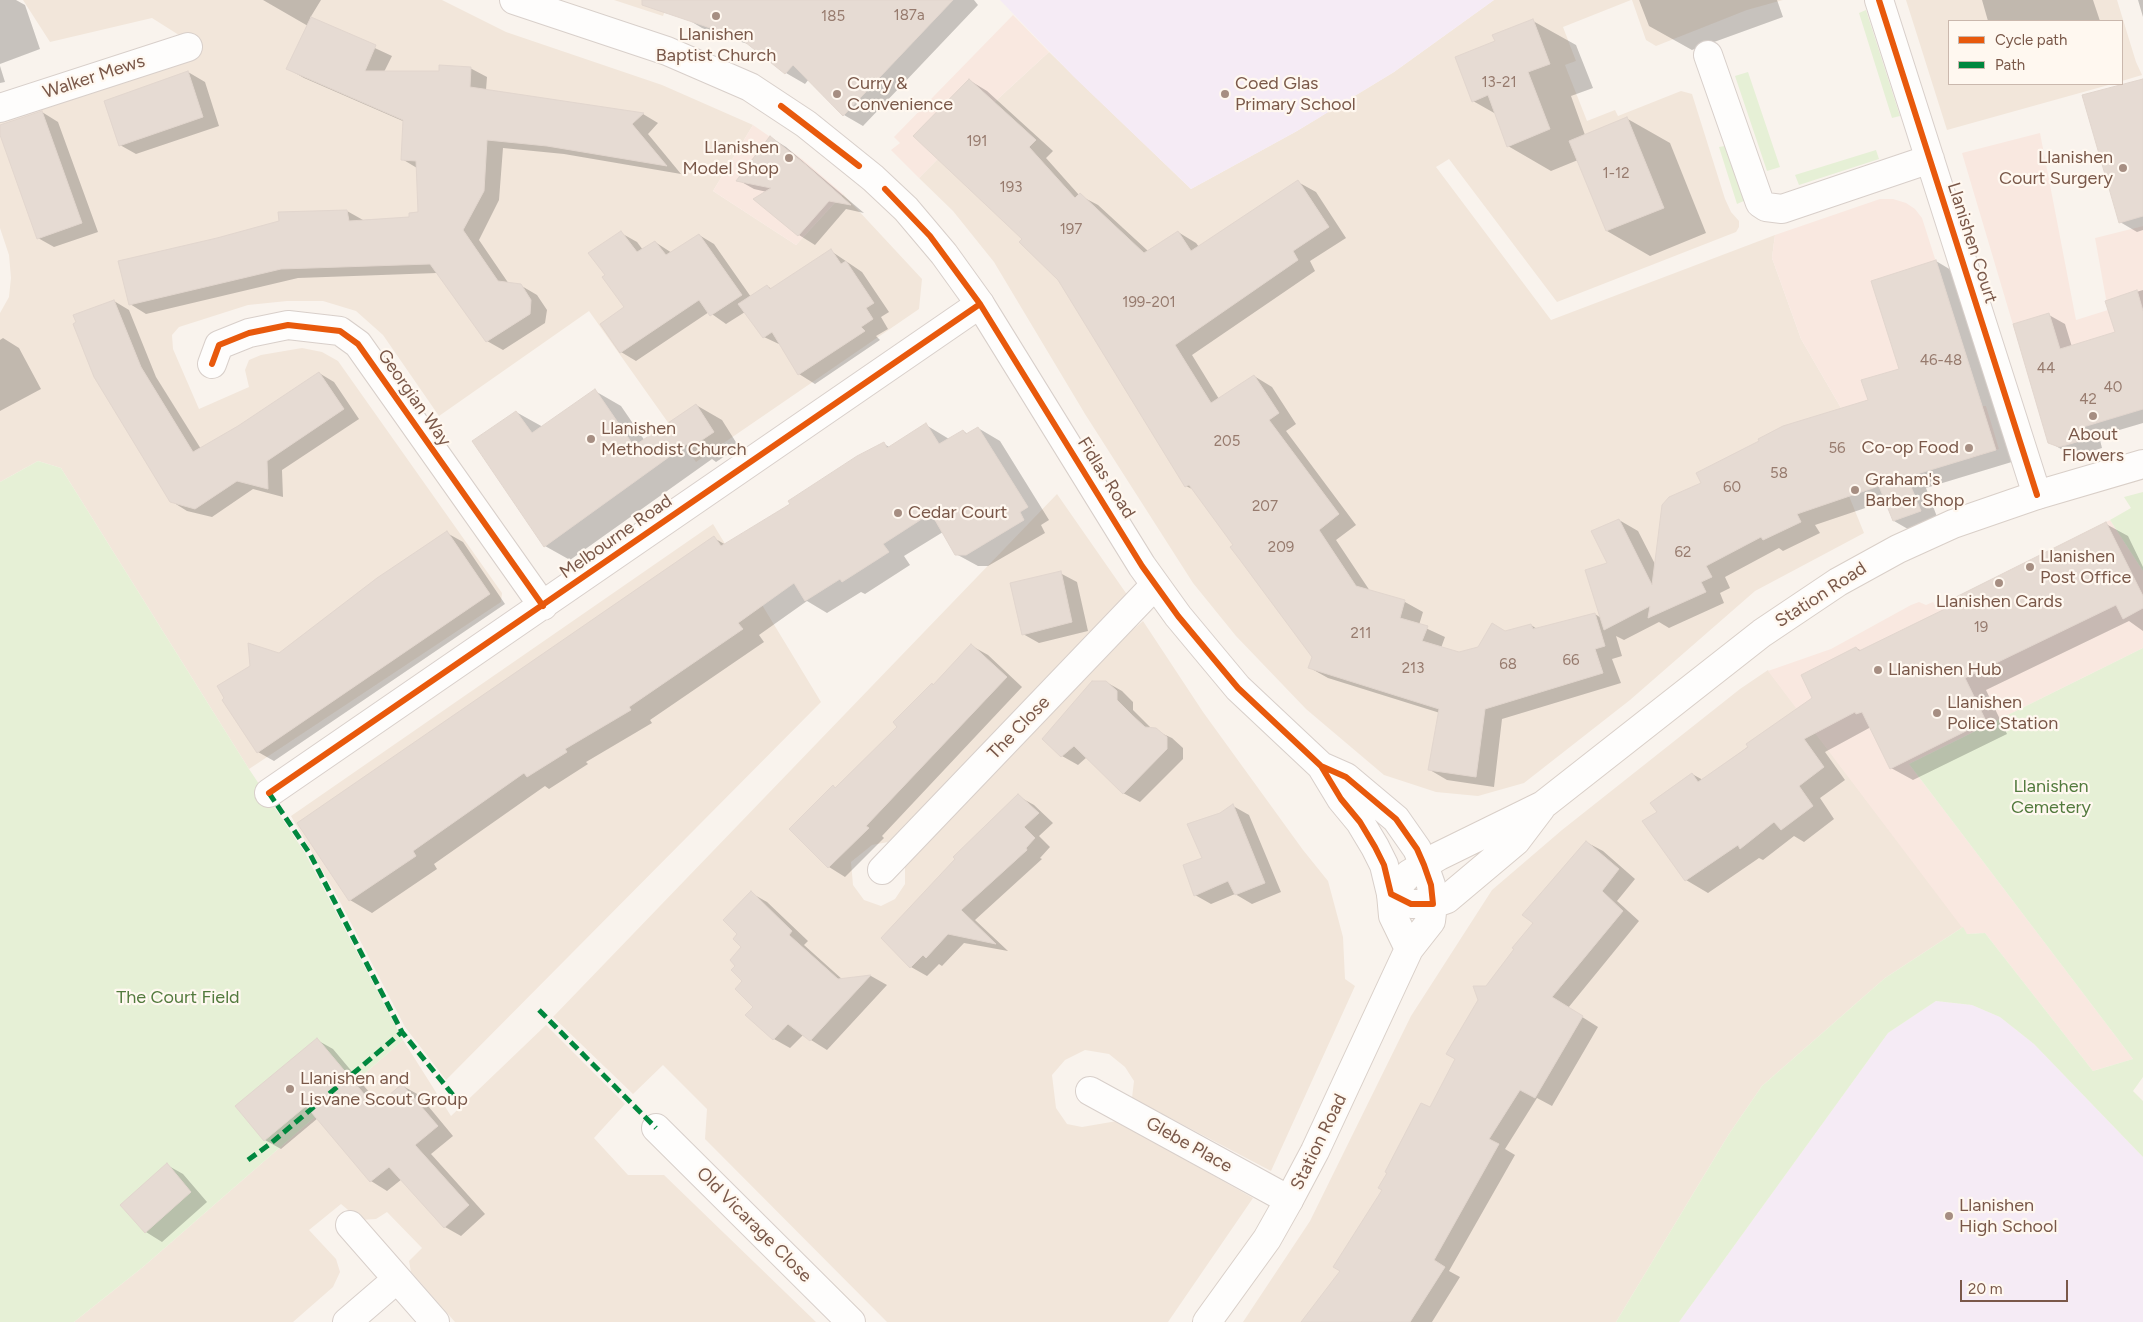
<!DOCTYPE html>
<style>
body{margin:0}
#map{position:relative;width:2143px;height:1322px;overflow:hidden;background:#f9f3ed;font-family:Figtree,sans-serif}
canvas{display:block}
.legend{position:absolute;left:1948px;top:20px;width:175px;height:65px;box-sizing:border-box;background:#fff8f0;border:1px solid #cab8ad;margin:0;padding:6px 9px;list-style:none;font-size:15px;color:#7a5849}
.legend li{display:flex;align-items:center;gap:10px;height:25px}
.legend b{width:25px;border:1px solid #cab8ad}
.scale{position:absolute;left:1960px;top:1280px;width:108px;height:22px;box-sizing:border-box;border:2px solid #7a5849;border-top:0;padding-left:6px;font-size:15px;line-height:18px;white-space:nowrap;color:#7a5849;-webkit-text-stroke:4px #fff8f0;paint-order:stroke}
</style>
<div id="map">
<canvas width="2143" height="1322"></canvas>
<ul class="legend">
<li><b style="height:6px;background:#e8590c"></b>Cycle path</li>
<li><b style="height:6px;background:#00873e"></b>Path</li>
</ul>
<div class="scale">20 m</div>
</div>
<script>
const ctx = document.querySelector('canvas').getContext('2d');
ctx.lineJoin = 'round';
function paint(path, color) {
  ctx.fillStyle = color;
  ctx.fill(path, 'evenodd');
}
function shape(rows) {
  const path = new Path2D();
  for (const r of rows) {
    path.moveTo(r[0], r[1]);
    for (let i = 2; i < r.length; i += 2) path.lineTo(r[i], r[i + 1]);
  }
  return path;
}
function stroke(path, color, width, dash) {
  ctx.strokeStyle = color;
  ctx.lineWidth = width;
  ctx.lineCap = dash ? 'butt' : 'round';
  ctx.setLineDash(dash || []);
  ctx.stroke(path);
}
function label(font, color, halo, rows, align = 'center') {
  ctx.font = font + ' Figtree,sans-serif';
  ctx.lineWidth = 4.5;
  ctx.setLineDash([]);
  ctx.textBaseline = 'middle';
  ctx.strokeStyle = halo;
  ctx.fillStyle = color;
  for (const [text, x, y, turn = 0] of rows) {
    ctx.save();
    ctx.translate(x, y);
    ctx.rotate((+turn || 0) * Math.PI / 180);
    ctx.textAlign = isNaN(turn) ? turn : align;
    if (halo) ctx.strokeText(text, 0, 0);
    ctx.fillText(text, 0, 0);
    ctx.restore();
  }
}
paint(shape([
 [23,0,442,0,506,32,662,85,753,125,713,191,796,245,843,194,922,279,919,309,696,462,589,311,439,416,383,335,356,311,323,301,287,301,248,305,179,327,172,335,173,349,199,409,249,387,245,370,249,360,261,355,302,348,322,352,338,361,502,593,501,602,249,769,61,468,38,461,0,482,0,313,9,297,11,278,9,255,0,228,0,121,201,49,152,18,50,42],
 [614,0,669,0,663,16],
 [1494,0,1631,0,1563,27,1576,61,1565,65,1587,121,1615,110,1618,116,1681,91,1692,94,1725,199,1731,212,1739,221,1739,227,1736,232,1557,302,1449,159,1436,167,1551,320,1775,235,1772,258,1801,339,1841,408,1849,496,1864,533,1755,591,1630,700,1524,783,1478,796,1436,792,1384,775,1306,709,1236,636,1193,583,1085,414,994,262,953,211,919,178,987,109,1049,52,1191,189,1297,131,1394,72],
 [1632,0,1783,0,1747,10,1656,46,1646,40],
 [1906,0,2117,0,2136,62,2142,75,2122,81,2122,21,1949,21,1949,84,2112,84,1947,130],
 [1057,494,1128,596,888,842,872,845,851,862,853,885,864,900,881,906,895,899,905,884,905,863,1118,642,1143,621,1203,712,1303,850,1328,881,1343,937,1345,979,1355,986,1271,1171,1132,1098,1134,1081,1125,1067,1109,1054,1085,1050,1065,1060,1052,1075,1056,1108,1067,1124,1082,1127,1117,1121,1253,1198,1168,1322,887,1322,705,1139,707,1109,663,1065,633,1094,553,1017],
 [713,524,821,702,446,1080,405,1027,338,898,291,816],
 [1768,670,1963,927,1885,978,1762,1086,1729,1134,1616,1322,1243,1322,1310,1221,1411,1016,1492,890,1562,830,1740,689],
 [546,1025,625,1104,594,1138,628,1175,664,1175,816,1322,455,1322,411,1272,409,1261,422,1248,387,1212,376,1219,360,1220,341,1204,309,1230,336,1259,340,1272,333,1287,293,1322,74,1322,143,1267,403,1040,451,1116]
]), '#f2e6da');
paint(shape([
 [1013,15,1049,52,987,109,919,178,891,150,900,143,894,137],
 [753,125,802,159,843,194,796,245,713,191],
 [2040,133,2076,320,2108,310,2095,238,2143,226,2143,409,2083,426,2087,439,2059,447,2049,443,2046,436,1962,153],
 [1880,199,1893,199,1906,203,1915,209,1922,218,1982,406,1986,406,1999,449,1972,458,1970,456,1849,496,1841,408,1801,339,1772,258,1775,235],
 [2110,520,2143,571,2143,648,1909,764,2133,1059,2093,1071,1985,933,1967,934,1768,671,1831,649,1911,605,1919,602,1926,605,1933,602,1936,607]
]), '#f9e8e0');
paint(shape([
 [1000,0,1494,0,1394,72,1297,131,1191,189,1074,77],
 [1936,1001,1972,1005,2000,1017,2034,1044,2143,1157,2143,1322,1679,1322,1888,1033]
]), '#f5ebf5');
paint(shape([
 [1866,10,1900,116,1892,118,1859,13],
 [1748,72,1780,167,1767,171,1735,76],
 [1725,146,1746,200,1737,204,1719,147],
 [1876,150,1879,159,1799,185,1795,175],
 [38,461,61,468,249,769,305,853,403,1040,143,1267,74,1322,0,1322,0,482],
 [2143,492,2143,571,2110,520,2131,508,2124,497],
 [2143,648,2143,1077,2133,1091,2143,1101,2143,1157,2034,1044,2000,1017,1972,1005,1936,1001,1888,1033,1679,1322,1616,1322,1729,1134,1762,1086,1885,978,1963,927,1967,934,1985,933,2093,1071,2133,1059,1909,764]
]), '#e6f0d6');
paint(shape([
 [0,0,16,0,25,5,40,49,0,64],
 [263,0,321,0,310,18,392,56,384,72,441,72,470,68,487,77,486,90,643,114,658,123,648,134,681,174,564,154,503,148,499,200,479,240,509,284,520,285,537,295,547,310,545,323,503,350,487,341,437,273,298,278,146,314,130,304,347,211,363,220,411,218,419,213,417,168,402,159,405,122,304,78,288,69,308,26],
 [670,0,974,0,978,5,863,126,844,115,809,79,805,84,786,73,751,45,707,31,687,19],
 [1639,0,1777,0,1783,17,1692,50,1649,26],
 [1982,0,2093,0,2100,21,1988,21],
 [2138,0,2143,0,2143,17],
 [1533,21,1576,45,1593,88,1571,96,1585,135,1626,118,1670,143,1706,233,1650,256,1607,231,1578,160,1551,171,1508,146,1496,114,1473,101,1496,42],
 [0,66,5,82,0,83],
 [188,72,205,82,219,126,136,154,120,145],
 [969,80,987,91,1053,151,1046,158,1079,195,1098,205,1148,251,1178,232,1196,243,1199,247,1298,182,1316,192,1346,238,1310,261,1315,271,1192,355,1219,399,1254,376,1272,387,1296,424,1286,431,1356,525,1336,540,1370,591,1405,602,1423,612,1419,625,1445,637,1441,648,1459,653,1479,648,1506,633,1531,625,1537,629,1595,614,1601,618,1609,564,1619,520,1638,531,1656,566,1702,483,1870,401,1901,370,1936,261,1956,273,2015,461,1926,488,1939,522,1913,532,1894,521,1886,501,1815,525,1820,533,1783,551,1779,548,1725,577,1730,588,1720,593,1724,603,1669,628,1659,622,1624,640,1616,636,1622,656,1612,659,1621,683,1502,719,1494,787,1447,780,1430,770,1440,713,1328,678,1310,668,1313,657,1196,491,1186,486,1059,279,1024,239],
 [2143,80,2143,230,2137,232,2120,222],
 [42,112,58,122,98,232,54,247,38,238,0,131,0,127],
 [770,137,786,147,864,213,846,209,815,245,799,235,756,199,767,192,754,189,738,180],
 [621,233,637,242,643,250,655,242,672,253,699,235,714,244,751,297,767,286,772,289,831,251,862,272,889,312,881,317,888,329,876,336,880,340,815,384,799,374,781,345,764,337,745,312,726,324,709,312,636,361,621,352,626,308,607,276],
 [2143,290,2143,423,2099,436,2102,448,2076,456,2066,452,2049,442,2049,315,2065,324,2072,347,2116,333,2106,301],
 [114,301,129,310,156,377,201,449,239,427,319,373,334,382,359,419,282,470,283,497,253,489,212,517,187,511,171,501],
 [3,338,19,348,41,389,0,411,0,340],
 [595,391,621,406,645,441,696,405,722,420,739,447,716,462,712,459,570,560,545,546,516,412,543,427],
 [926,425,949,439,963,431,968,434,978,428,1000,441,1049,520,1041,525,1045,533,988,566,978,566,956,554,943,532,904,556,910,565,865,594,861,592,827,613,807,601,759,635,764,642,650,720,652,723,586,762,588,764,549,789,545,786,434,864,437,869,372,913,350,900,714,538,726,545,884,444,891,448],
 [2106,524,2128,536,2143,567,2143,631,2129,621,1986,690,2007,734,1913,780,1891,768,1871,727,1825,752,1845,780,1820,798,1834,819,1804,842,1794,836,1763,860,1759,858,1708,893,1686,880,1659,812,1692,774,1703,780,1814,698,1856,648,1862,651,1954,605],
 [447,533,463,542,505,604,274,761,258,752,251,666,279,654],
 [1060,573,1077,582,1088,631,1039,643,1023,634],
 [972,646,988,655,1022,687,882,836,884,838,845,877,829,867,790,829,833,787,836,788,899,727],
 [1106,682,1122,691,1133,702,1133,710,1152,729,1172,738,1183,748,1183,759,1140,802,1123,793,1087,757,1078,765,1062,756],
 [1018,796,1034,805,1053,823,1039,836,1050,847,1040,858,1042,859,975,920,1008,951,964,943,942,966,939,964,927,976,911,967,883,938],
 [1233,806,1249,815,1281,892,1252,904,1235,894,1211,904,1195,895,1220,814],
 [1586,842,1603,851,1635,879,1617,901,1639,921,1568,1008,1598,1027,1552,1106,1537,1098,1505,1149,1515,1155,1449,1271,1460,1277,1432,1322,1307,1322,1342,1271,1384,1190,1431,1109,1457,1059,1487,987,1535,923],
 [751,893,767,902,808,941,804,945,843,980,871,976,887,985,827,1050,803,1035,790,1048,774,1039,755,1006,736,966,743,947,738,934],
 [317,1040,333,1049,380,1105,403,1086,419,1095,453,1136,431,1154,485,1214,461,1236,445,1227,402,1179,387,1191,371,1181,318,1118,281,1149,265,1140],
 [167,1165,183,1174,207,1202,162,1242,146,1232]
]), '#0003');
const building = shape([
 [642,0,953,0,843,116,793,65,785,74,740,38,642,5,642,0],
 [311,17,376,45,365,71,439,71,439,65,471,67,470,87,644,113,632,124,667,166,547,146,487,140,484,191,463,230,498,281,521,284,531,300,530,314,486,342,430,264,281,269,129,305,118,261,217,238,279,221,278,212,347,210,349,221,409,217,409,213,418,212,416,161,401,160,403,120,286,69,311,17],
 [1533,19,1550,64,1528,72,1550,129,1507,147,1488,95,1472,102,1455,57,1495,41,1492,35,1533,19],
 [188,71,203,117,119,146,104,101,188,71],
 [969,79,1036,140,1029,147,1075,198,1080,193,1144,253,1178,231,1191,251,1298,180,1329,227,1293,251,1298,260,1175,345,1211,403,1254,375,1279,413,1269,420,1339,514,1319,530,1356,586,1405,600,1400,618,1428,626,1422,641,1459,652,1478,647,1492,623,1505,631,1531,624,1533,629,1595,613,1605,646,1595,649,1603,673,1485,709,1476,777,1428,770,1439,709,1308,668,1312,657,1240,560,1230,547,1233,545,1189,485,1185,487,1058,280,1019,242,1022,239,913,136,969,79],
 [2143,79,2143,216,2119,223,2082,95,2143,79],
 [42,111,82,223,37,239,0,135,0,125,42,111],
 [1627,117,1664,208,1606,231,1569,141,1627,117],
 [770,136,806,165,851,205,829,201,798,236,753,199,771,188,736,181,770,136],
 [621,231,637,252,655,241,666,255,699,234,742,295,710,316,699,300,620,353,600,324,624,307,602,277,605,275,588,253,621,231],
 [831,249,841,264,846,261,874,303,866,308,873,319,861,327,865,331,798,375,772,332,763,338,738,304,767,285,770,289,831,249],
 [1936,260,1996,450,1907,477,1921,511,1893,521,1879,486,1797,514,1801,522,1763,540,1761,537,1706,566,1712,577,1701,582,1706,592,1648,618,1650,606,1604,630,1585,570,1607,563,1591,531,1619,519,1652,585,1662,505,1669,497,1701,483,1696,473,1759,441,1758,439,1783,426,1868,400,1861,380,1899,369,1871,281,1936,260],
 [2137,290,2143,311,2143,409,2083,427,2087,439,2059,447,2048,443,2013,324,2049,313,2060,349,2115,332,2105,301,2137,290],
 [114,300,141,367,193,452,238,426,319,372,344,409,267,461,268,489,237,481,195,509,170,502,94,377,73,324,76,322,73,315,114,300],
 [595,389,634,446,696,404,714,432,690,448,687,444,544,547,472,441,516,411,532,433,595,389],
 [926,423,939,444,963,430,966,434,978,427,1028,507,1020,512,1024,520,966,555,955,555,931,513,883,544,889,552,842,582,840,579,805,601,794,583,738,623,743,629,629,707,631,710,565,749,567,752,527,777,524,773,413,851,416,856,349,901,297,823,714,536,721,546,790,504,788,501,857,456,884,442,887,448,926,423],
 [2106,522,2143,596,2143,608,2123,619,2116,605,1965,678,1986,721,1890,769,1862,712,1856,714,1855,712,1804,739,1824,767,1799,786,1813,806,1781,830,1774,822,1740,849,1738,845,1685,881,1642,821,1657,812,1650,803,1692,773,1698,782,1748,747,1746,744,1812,698,1801,675,1856,647,1859,651,1953,605,1950,600,2106,522],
 [447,531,490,594,257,753,222,700,224,698,217,686,250,666,248,643,279,653,377,578,447,531],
 [1061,571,1072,622,1022,635,1010,583,1061,571],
 [971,644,1007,677,866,826,869,828,828,868,789,829,833,785,835,788,897,727,893,722,932,683,933,685,971,644],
 [1092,681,1106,681,1117,691,1117,700,1132,715,1145,727,1156,728,1167,737,1167,749,1123,794,1074,746,1061,757,1042,739,1092,681],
 [1018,794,1039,813,1024,827,1035,838,1026,848,1027,850,961,910,996,944,948,934,926,958,923,955,910,968,881,938,955,859,953,857,1018,794],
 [1233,804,1265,883,1235,895,1228,881,1194,896,1183,865,1202,858,1187,824,1220,813,1233,804],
 [1586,841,1619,869,1602,891,1623,911,1552,997,1583,1016,1535,1098,1520,1090,1489,1139,1499,1144,1434,1260,1445,1267,1410,1322,1301,1322,1340,1271,1333,1267,1382,1190,1378,1188,1387,1173,1385,1172,1421,1103,1430,1107,1455,1059,1446,1054,1478,1000,1473,986,1486,986,1514,949,1512,948,1533,923,1522,915,1586,841],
 [751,891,792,931,789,935,838,979,871,975,810,1041,788,1024,773,1040,745,1015,753,1007,735,989,742,981,731,970,735,966,730,960,741,947,733,939,737,934,723,920,751,891],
 [317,1038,375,1107,402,1084,438,1126,415,1145,469,1205,444,1228,389,1167,370,1182,306,1106,264,1141,235,1106,317,1038],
 [167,1163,191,1192,145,1233,120,1205,167,1163]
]);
paint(building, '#e6dbd3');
stroke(building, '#e2d6ce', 1);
const minor = shape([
 [1879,0,2037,495],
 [1708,55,1755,189,1760,203,1766,207,1782,209,1930,159],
 [0,108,188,47],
 [212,364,219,345,249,333,288,325,340,331,358,344,543,606],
 [269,793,980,304],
 [882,870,1155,585],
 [1090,1091,1289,1200],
 [656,1128,851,1322],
 [350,1225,435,1322],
 [347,1322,397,1279]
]);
const tertiary = shape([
 [514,0,667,51,750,87,806,124,873,178,906,209,944,254,980,304,1142,566,1178,616,1238,688,1321,766,1341,799,1360,822,1375,847,1384,865,1391,894,1411,904,1433,904,1431,885,1424,865,1417,849,1396,819,1346,777,1321,766]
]);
const secondary = shape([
 [1409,949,1393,916,1391,894,1409,874,1439,856,1543,805,1762,633,1838,582,1898,549,1953,524,2037,495,2143,464],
 [1207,1322,1267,1239,1289,1200,1315,1151,1409,949,1431,921,1433,904,1447,899,1516,841,1541,808]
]);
stroke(minor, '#d8cfca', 30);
stroke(tertiary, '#d8cfca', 30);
stroke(secondary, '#d9cfc8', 30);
stroke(minor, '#fefdfc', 28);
stroke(tertiary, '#fefdfc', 28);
stroke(secondary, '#fefdfc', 28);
stroke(shape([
 [269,793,310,854,402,1032,453,1095],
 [539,1010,656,1128],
 [248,1160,270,1144,402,1032]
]), '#00873e', 5, [10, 5]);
stroke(shape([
 [1879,0,2037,495],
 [781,106,859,166],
 [885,189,930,236,980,304,1142,566,1178,616,1238,688,1321,766,1341,799,1360,822,1375,847,1384,865,1391,894,1411,904,1433,904,1431,885,1424,865,1417,849,1396,819,1346,777,1321,766],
 [212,364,219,345,249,333,288,325,340,331,358,344,543,606],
 [269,793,980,304]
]), '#e8590c', 6);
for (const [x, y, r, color] of [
 [716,16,5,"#a68e82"],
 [837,94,5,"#a68e82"],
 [1225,94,5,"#a68e82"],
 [789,158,5,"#a68e82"],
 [2123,168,5,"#a68e82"],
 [2093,416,5,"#a68e82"],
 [591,439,5,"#a68e82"],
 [1969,448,5,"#a68e82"],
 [1855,490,5,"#a68e82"],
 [898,513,5,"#a68e82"],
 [2030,567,5,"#a68e82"],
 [1999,583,5,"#a68e82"],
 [1878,670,5,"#a68e82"],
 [1937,713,5,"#a68e82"],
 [290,1089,5,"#a68e82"],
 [1949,1216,5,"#a68e82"]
]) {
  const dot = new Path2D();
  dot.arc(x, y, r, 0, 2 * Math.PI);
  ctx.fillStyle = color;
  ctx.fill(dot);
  stroke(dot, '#fff8f0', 2);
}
label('15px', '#977b6e', null, [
 ["187a",909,16],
 ["185",833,17],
 ["13-21",1499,83],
 ["191",977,142],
 ["1-12",1616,174],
 ["193",1011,188],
 ["197",1071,230],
 ["199-201",1149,303],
 ["46-48",1941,361],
 ["44",2046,369],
 ["40",2113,388],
 ["42",2088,400],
 ["205",1227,442],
 ["56",1837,449],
 ["58",1779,474],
 ["60",1732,488],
 ["207",1265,507],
 ["209",1281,548],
 ["62",1683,553],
 ["19",1981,628],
 ["211",1361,634],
 ["66",1571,661],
 ["68",1508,665],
 ["213",1413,669]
]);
label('18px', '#7a5849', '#fff8f0', [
 ["Llanishen",716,35,"center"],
 ["Baptist Church",716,56,"center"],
 ["Curry &",847,84],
 ["Convenience",847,105],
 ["Coed Glas",1235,84],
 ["Primary School",1235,105],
 ["Llanishen",779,148,"right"],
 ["Model Shop",779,169,"right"],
 ["Llanishen",2113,158,"right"],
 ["Court Surgery",2113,179,"right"],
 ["Llanishen",601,429],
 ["Methodist Church",601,450],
 ["About",2093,435,"center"],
 ["Flowers",2093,456,"center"],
 ["Co-op Food",1959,448,"right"],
 ["Graham's",1865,480],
 ["Barber Shop",1865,501],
 ["Cedar Court",908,513],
 ["Llanishen",2040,557],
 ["Post Office",2040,578],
 ["Llanishen Cards",1999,602,"center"],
 ["Llanishen Hub",1888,670],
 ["Llanishen",1947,703],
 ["Police Station",1947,724],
 ["Llanishen and",300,1079],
 ["Lisvane Scout Group",300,1100],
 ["Llanishen",1959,1206],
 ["High School",1959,1227]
], 'left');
label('18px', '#7a5849', '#fff8f0', [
 ["Walker Mews",94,77,-18],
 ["Llanishen Court",1972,243,72],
 ["Georgian Way",414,398,55],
 ["Fidlas Road",1106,478,58],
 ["Melbourne Road",616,537,-35],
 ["Station Road",1821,595,-33],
 ["The Close",1019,728,-46],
 ["Station Road",1319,1142,-64],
 ["Glebe Place",1189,1145,29],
 ["Old Vicarage Close",754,1225,45]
]);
label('18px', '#527a3d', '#fff8f0', [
 ["Llanishen",2051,787],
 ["Cemetery",2051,808],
 ["The Court Field",178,998]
]);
</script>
